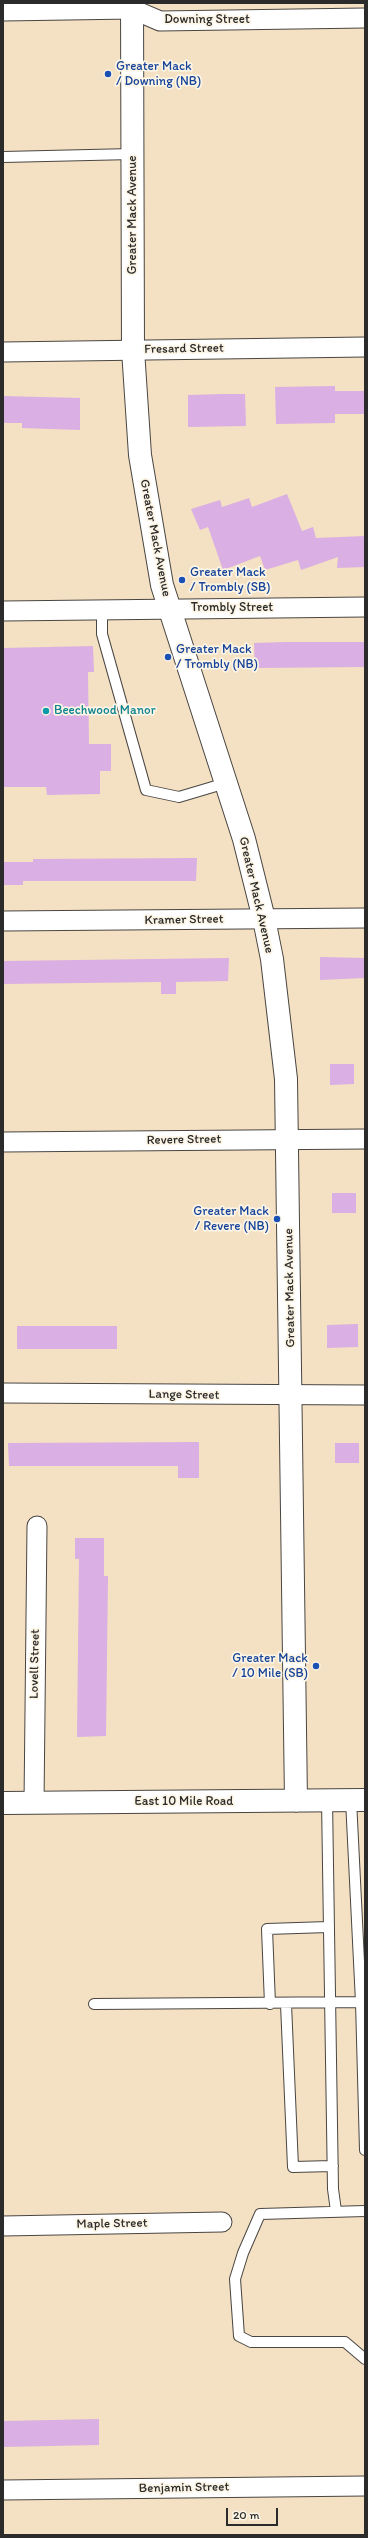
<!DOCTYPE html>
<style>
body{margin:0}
#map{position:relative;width:368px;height:2538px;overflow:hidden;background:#f4e0c3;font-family:Itim,sans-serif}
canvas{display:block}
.frame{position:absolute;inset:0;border:4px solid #2b2b2b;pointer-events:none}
.scale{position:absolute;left:226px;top:2508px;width:52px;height:18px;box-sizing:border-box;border:2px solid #2b2b2b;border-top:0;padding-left:5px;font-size:12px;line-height:14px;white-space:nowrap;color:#2b2b2b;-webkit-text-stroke:3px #fcf5e5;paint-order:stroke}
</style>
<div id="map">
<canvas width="368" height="2538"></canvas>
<div class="frame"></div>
<div class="scale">20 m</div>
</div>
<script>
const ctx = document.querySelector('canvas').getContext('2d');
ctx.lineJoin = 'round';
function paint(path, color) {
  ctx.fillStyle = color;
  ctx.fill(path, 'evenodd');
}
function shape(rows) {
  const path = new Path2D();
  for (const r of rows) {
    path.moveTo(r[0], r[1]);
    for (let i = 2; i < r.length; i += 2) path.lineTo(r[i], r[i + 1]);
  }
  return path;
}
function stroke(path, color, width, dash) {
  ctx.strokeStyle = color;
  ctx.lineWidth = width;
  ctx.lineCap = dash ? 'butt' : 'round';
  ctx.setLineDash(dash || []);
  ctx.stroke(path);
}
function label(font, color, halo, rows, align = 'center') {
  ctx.font = font + ' Itim,sans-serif';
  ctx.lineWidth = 3.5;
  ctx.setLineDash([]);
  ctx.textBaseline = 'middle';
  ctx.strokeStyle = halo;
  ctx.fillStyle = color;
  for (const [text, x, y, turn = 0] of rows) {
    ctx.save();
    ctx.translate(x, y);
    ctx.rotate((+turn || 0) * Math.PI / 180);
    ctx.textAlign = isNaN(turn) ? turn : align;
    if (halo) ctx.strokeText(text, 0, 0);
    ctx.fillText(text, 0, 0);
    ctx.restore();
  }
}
paint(shape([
 [335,386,335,391,365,391,365,414,335,414,335,423,276,424,275,387],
 [223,394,245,394,246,426,188,427,188,395],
 [3,396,80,398,80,430,22,428,22,423,3,423],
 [287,494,302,531,313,527,316,538,365,536,365,567,337,568,338,557,301,570,298,560,265,570,260,556,223,570,208,527,200,530,191,509,220,500,222,507,249,498,252,507],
 [286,642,365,642,365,667,255,668,254,643],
 [93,646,94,672,88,672,89,744,111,744,111,771,100,771,100,794,47,795,46,787,3,787,3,648],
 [197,858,196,881,23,881,23,885,3,885,3,862,33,862,33,859],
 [320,957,365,958,365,978,320,980],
 [229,958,228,981,176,982,176,994,161,994,161,982,3,984,3,961],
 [330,1064,354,1064,354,1084,330,1085],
 [332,1193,356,1193,356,1213,332,1213],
 [358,1324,358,1347,327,1348,327,1325],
 [17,1326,117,1326,117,1349,17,1349],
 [199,1442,199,1478,178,1478,178,1466,9,1466,8,1443],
 [335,1443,359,1443,359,1463,335,1463],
 [75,1538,104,1538,104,1576,108,1576,106,1736,77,1737,79,1559,75,1559],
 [99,2419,99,2445,3,2447,3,2421]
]), '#daafe3');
const service = shape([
 [3,157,133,154],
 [102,610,102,634,146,790,179,797,226,783],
 [327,1800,333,2189,336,2211],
 [351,1800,361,2002,365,2150],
 [94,2004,365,2002],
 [270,2004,267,1929,328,1927],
 [286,2004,293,2167,333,2166],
 [365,2211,260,2214,243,2253,235,2279,239,2336,251,2342,345,2342,365,2359]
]);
const minor = shape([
 [3,11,132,9,160,21,365,18],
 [3,352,365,347],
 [3,611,365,607],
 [3,921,365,918],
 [3,1142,365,1139],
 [3,1393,365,1395],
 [34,1803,37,1526],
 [3,2226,222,2222],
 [3,2490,365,2486]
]);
const tertiary = shape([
 [132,3,133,350,140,455,162,585,244,839,264,919,272,959,286,1079,296,1801],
 [3,1803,365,1800]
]);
stroke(service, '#494642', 12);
stroke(minor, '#494642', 21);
stroke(tertiary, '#494642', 24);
stroke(service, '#fff', 10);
stroke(minor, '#fff', 19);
stroke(tertiary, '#fff', 22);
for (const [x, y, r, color] of [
 [108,74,4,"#1a4fb4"],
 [182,580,4,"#1a4fb4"],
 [168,657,4,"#1a4fb4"],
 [46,711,4,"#0f9aa8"],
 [277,1219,4,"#1a4fb4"],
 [316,1666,4,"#1a4fb4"]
]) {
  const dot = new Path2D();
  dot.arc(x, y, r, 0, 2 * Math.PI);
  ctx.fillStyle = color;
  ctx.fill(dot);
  stroke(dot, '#fcf5e5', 1.5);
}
label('13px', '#2b2b2b', '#fcf5e5', [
 ["Downing Street",207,20],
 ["Greater Mack Avenue",133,215,-90],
 ["Fresard Street",184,349,-1],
 ["Greater Mack Avenue",155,538,79],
 ["Trombly Street",232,608],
 ["Greater Mack Avenue",256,895,77],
 ["Kramer Street",184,920,-1],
 ["Revere Street",184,1140,-1],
 ["Greater Mack Avenue",290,1288,-91],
 ["Lange Street",184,1395,1],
 ["Lovell Street",35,1664,-89],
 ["East 10 Mile Road",184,1802],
 ["Maple Street",112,2224,-1],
 ["Benjamin Street",184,2488,-1]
]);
label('13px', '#164399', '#fcf5e5', [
 ["Greater Mack",116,67],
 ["/ Downing (NB)",116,82],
 ["Greater Mack",190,573],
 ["/ Trombly (SB)",190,588],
 ["Greater Mack",176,650],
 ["/ Trombly (NB)",176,665],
 ["Greater Mack",269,1212,"right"],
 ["/ Revere (NB)",269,1227,"right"],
 ["Greater Mack",308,1659,"right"],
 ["/ 10 Mile (SB)",308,1674,"right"]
], 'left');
label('13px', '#0d838f', '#fcf5e5', [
 ["Beechwood Manor",54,711]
], 'left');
</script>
